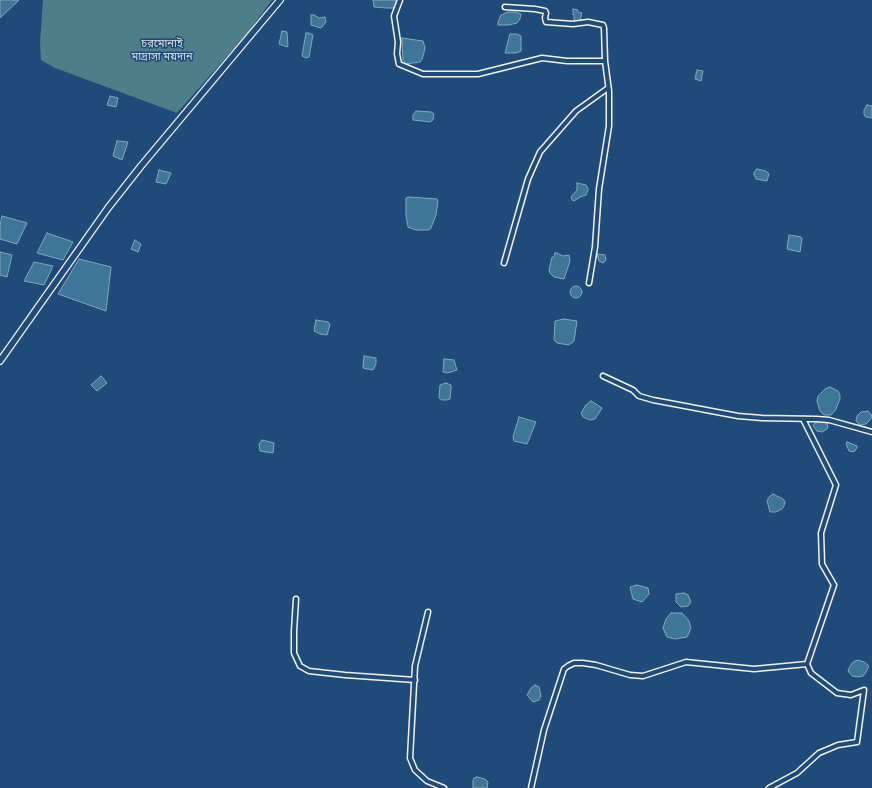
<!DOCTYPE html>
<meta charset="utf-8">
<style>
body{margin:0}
canvas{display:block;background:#1f4a7a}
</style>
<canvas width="872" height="788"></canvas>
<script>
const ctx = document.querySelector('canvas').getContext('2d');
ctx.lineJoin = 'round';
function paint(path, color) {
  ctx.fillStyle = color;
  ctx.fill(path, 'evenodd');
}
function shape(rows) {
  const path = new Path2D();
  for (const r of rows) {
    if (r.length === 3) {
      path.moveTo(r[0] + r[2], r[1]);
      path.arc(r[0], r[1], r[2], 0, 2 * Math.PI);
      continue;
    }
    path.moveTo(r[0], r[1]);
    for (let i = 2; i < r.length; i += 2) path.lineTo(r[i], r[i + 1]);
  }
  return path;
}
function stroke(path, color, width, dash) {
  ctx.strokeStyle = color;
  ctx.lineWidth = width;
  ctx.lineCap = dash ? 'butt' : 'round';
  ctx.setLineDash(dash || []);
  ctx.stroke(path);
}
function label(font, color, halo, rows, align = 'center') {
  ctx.font = font + ' "Gochi Hand","Noto Sans Bengali",sans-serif';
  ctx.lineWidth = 3;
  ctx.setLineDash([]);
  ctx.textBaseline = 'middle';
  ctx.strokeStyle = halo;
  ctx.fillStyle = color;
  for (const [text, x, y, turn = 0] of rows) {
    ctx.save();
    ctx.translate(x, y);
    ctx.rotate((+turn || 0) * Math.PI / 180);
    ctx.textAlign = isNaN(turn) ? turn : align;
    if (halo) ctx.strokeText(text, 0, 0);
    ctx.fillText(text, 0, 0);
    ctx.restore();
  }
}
paint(shape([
 [43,0,272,0,246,35,177,113,55,68,41,60,40,43]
]), '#4e7e88');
const water = shape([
 [0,0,19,0,0,18,0,0],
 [373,0,396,0,396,7,393,8,387,8,374,7,373,0],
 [573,9,578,10,578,12,582,13,580,21,574,20,574,15,573,15,573,9],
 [508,12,515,12,521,14,520,19,517,23,509,25,498,25,498,22,501,15,508,12],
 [311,15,314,15,319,18,325,17,326,22,321,28,311,25,311,15],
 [282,31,287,32,288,46,287,47,279,44,282,31],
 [306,33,309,33,313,35,309,57,306,58,302,56,306,33],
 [510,34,517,34,521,36,521,51,516,53,505,53,510,34],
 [402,38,423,41,425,48,422,60,420,62,406,64,403,60,402,38],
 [697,70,703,71,701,81,695,79,697,70],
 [110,96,118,98,116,107,107,105,110,96],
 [867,105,872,106,872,118,866,117,864,115,864,110,867,105],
 [416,111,431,112,434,114,433,120,430,122,413,120,413,115,416,111],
 [117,141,128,142,122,160,113,156,117,141],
 [757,169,766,171,769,174,767,181,756,179,754,175,754,172,757,169],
 [159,170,171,173,166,184,156,182,159,170],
 [577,183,586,185,588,188,588,190,586,195,580,197,574,201,572,200,571,197,577,190,577,183],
 [409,197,437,199,438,201,436,215,431,228,429,230,416,230,408,227,406,216,406,198,409,197],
 [2,216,27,223,17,244,0,239,0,226,2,216],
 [47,233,73,242,63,260,37,253,47,233],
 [789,235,801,237,802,239,800,252,787,249,789,235],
 [135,240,141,244,138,252,131,249,135,240],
 [0,252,12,255,7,277,0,275,0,252],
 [555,253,557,253,563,256,569,255,570,261,564,279,554,277,550,273,549,270,552,257,554,257,555,253],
 [597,254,605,255,606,260,603,263,599,261,597,254],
 [79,259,111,267,106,311,58,294,79,259],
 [34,262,53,266,44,285,24,281,34,262],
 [576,292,6],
 [564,319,577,321,574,341,569,345,557,343,554,340,555,321,564,319],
 [316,320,328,322,330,324,327,335,320,334,314,331,316,320],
 [364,356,376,358,376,364,373,370,363,368,364,356],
 [444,359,454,360,457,370,448,373,443,372,444,359],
 [101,376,107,383,97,391,91,385,101,376],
 [446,383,451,385,451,389,450,399,447,400,442,400,439,398,440,385,446,383],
 [830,387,838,391,840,395,840,399,835,411,831,415,824,415,820,411,817,401,818,396,825,389,830,387],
 [591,401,602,408,595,419,590,420,583,417,581,413,586,405,591,401],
 [868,411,871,414,872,417,870,420,866,424,860,425,856,421,857,416,861,412,868,411],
 [519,417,536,422,527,444,514,441,513,437,519,417],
 [820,421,827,423,828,427,827,429,822,432,817,431,813,426,815,423,820,421],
 [262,440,274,443,273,453,260,451,259,444,262,440],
 [847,442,857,446,857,448,854,452,849,451,846,444,847,442],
 [773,494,783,499,785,502,784,506,782,509,776,512,770,512,767,501,769,497,773,494],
 [637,585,648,588,649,594,642,602,633,599,630,587,637,585],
 [684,593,688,595,691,602,688,606,681,607,676,602,676,594,684,593],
 [671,613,682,613,689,621,691,628,687,637,675,639,667,637,663,628,666,619,671,613],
 [858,660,864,662,869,666,866,672,863,676,858,677,852,676,848,671,850,666,853,662,858,660],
 [535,685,539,687,541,696,539,700,533,702,527,695,531,688,535,685],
 [477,777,485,779,488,782,487,788,473,788,473,781,474,778,477,777]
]);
paint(water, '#3e769a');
stroke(water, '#87a7b9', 1);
const street = shape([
 [400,0,394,16,398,42,397,54,399,64,423,74,478,74,542,58,567,61,605,61],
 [505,7,535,9,545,11,546,13,545,18,546,22,573,24,588,22,603,25,604,28,605,61,609,91,609,126,599,189,595,247,589,283],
 [504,263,528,179,540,152,576,111,608,88],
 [603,376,633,390,639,396,653,400,738,416,762,418,817,419,829,420,872,432],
 [296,599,294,631,294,653,300,666,309,671,345,675,415,680],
 [428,612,415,666,410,758,415,770,427,781,444,788],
 [531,788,544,730,564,669,568,666,574,663,583,663,596,665,630,675,643,676,686,662,754,669,807,664,834,585,822,564,821,533,836,485,803,419],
 [769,788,797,773,819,753,838,745,857,742,864,690,851,695,837,693,811,673,807,664]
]);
const secondary = shape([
 [0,361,108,208,141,166,280,0]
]);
stroke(street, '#f4f1e8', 7);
stroke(secondary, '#f4f1e8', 8);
stroke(street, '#1f4a7a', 4);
stroke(secondary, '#1f4a7a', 5.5);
label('11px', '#dbe0da', '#1f4a7a', [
 ["চরমোনাই",162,45],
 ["মাদ্রাসা ময়দান",162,58]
]);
</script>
